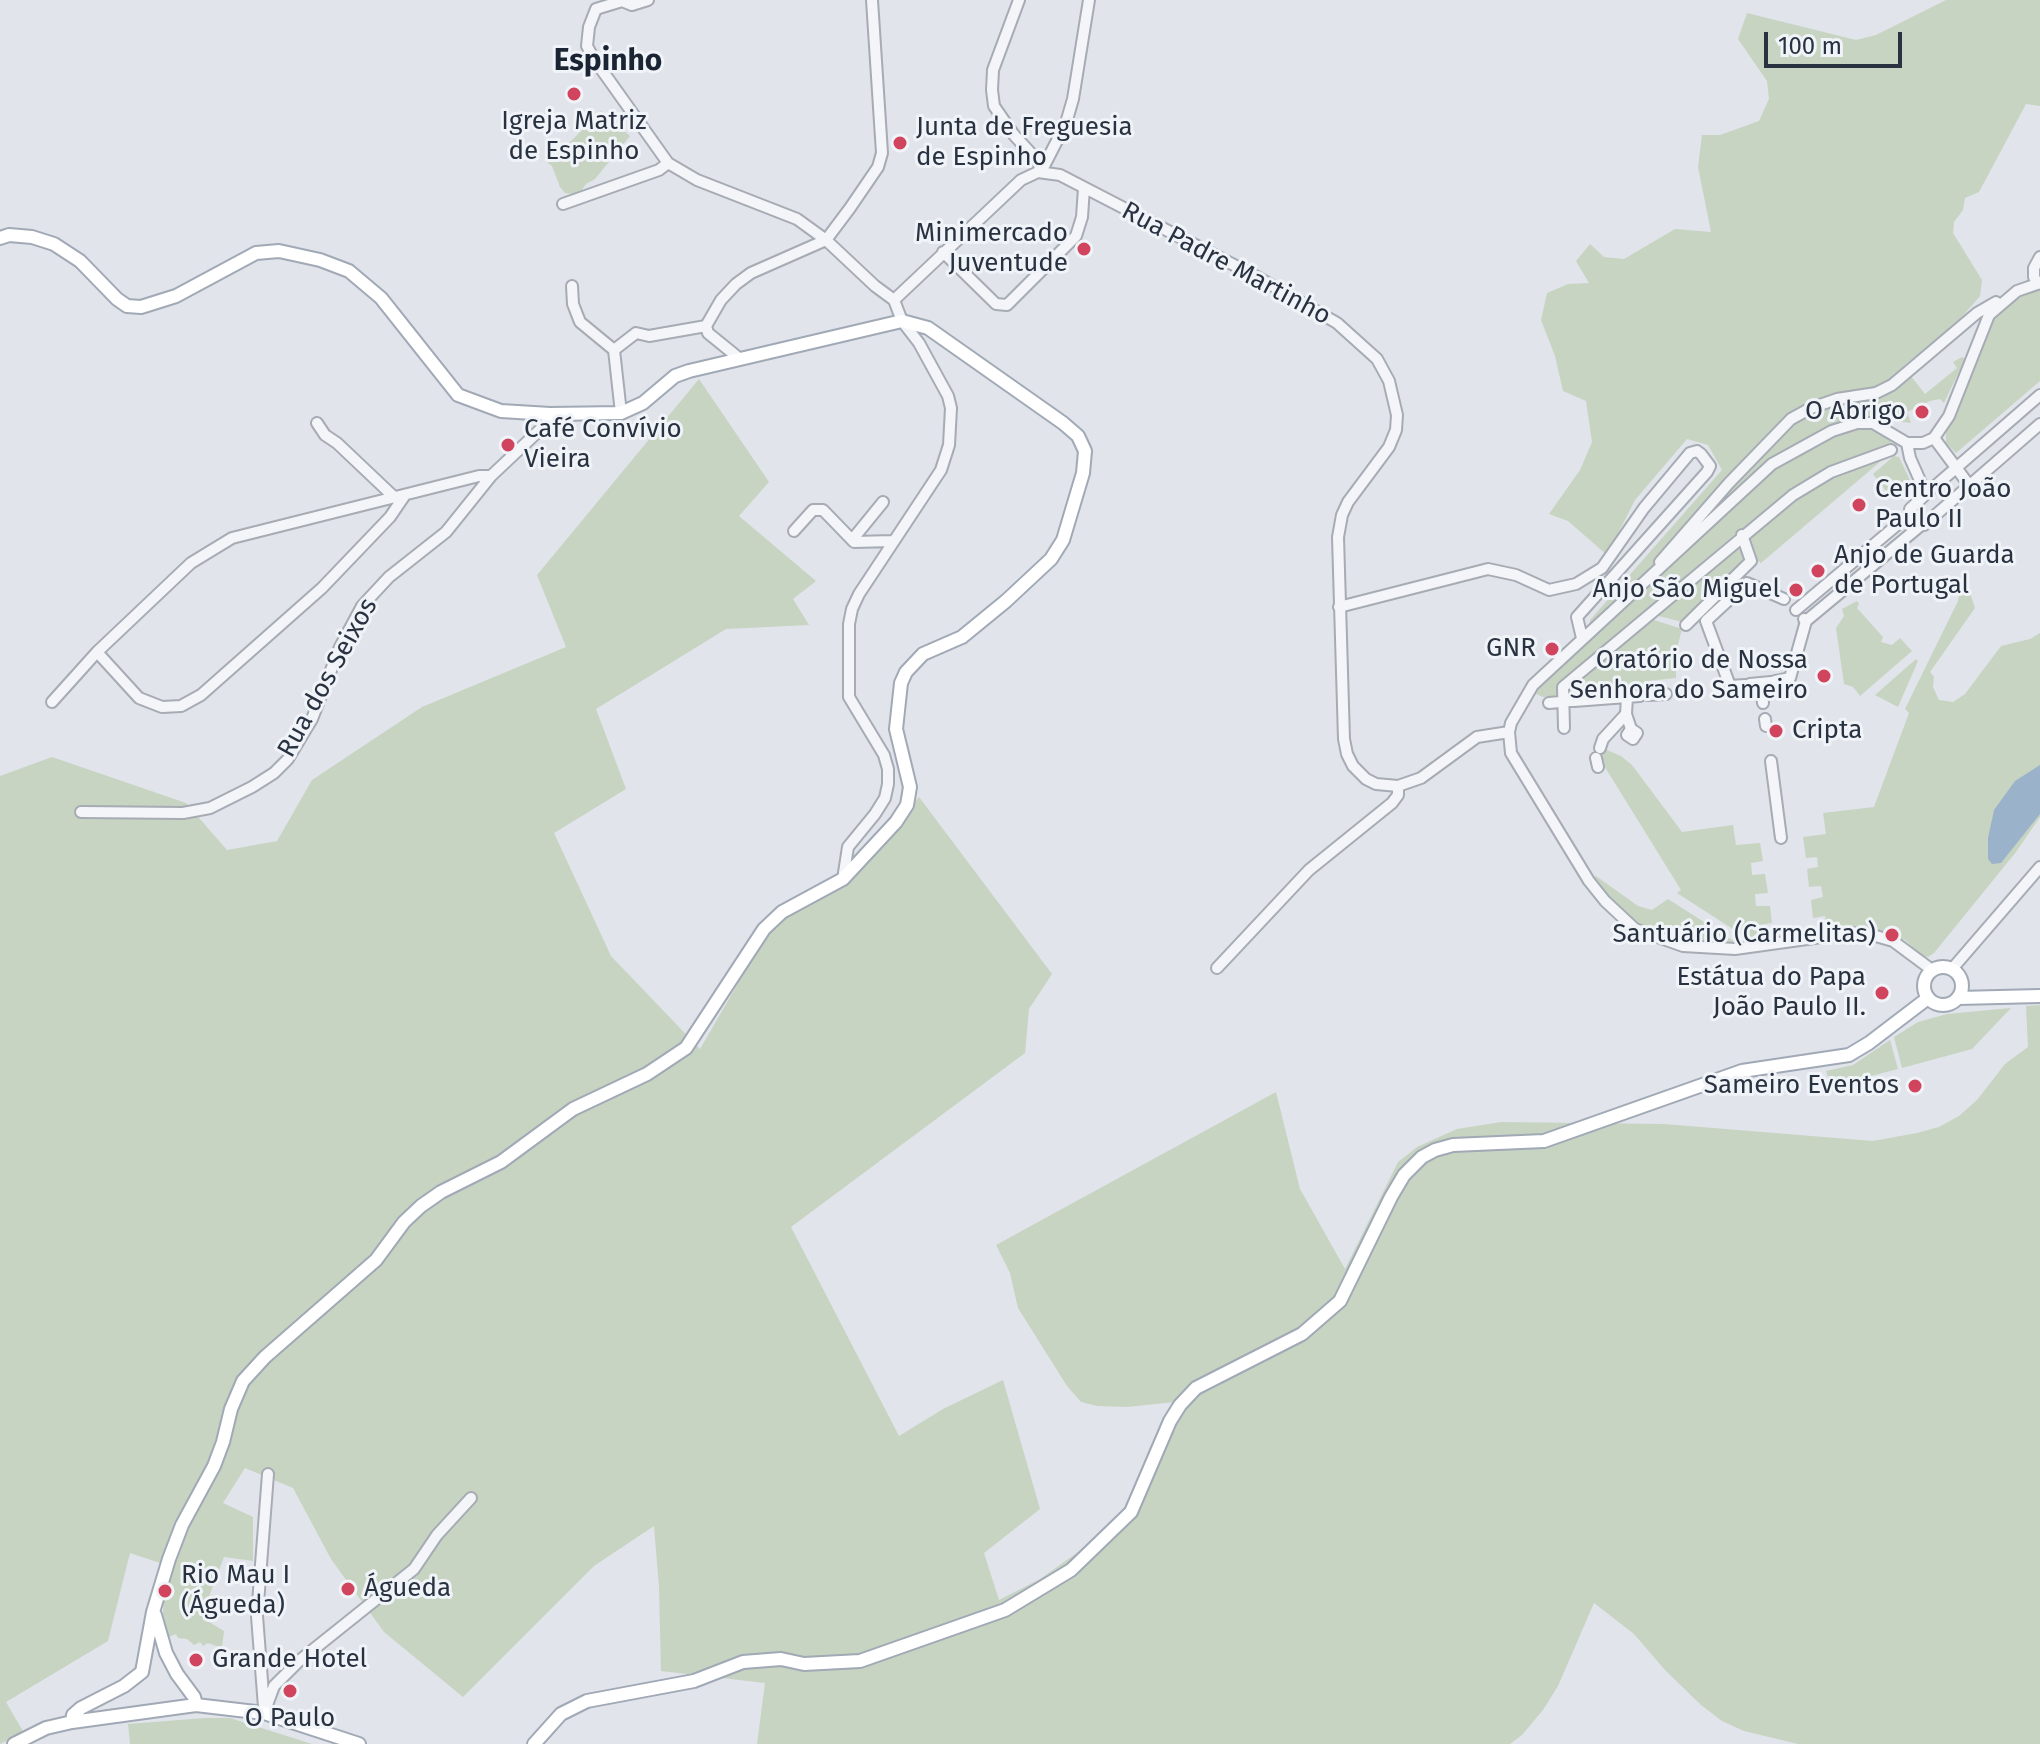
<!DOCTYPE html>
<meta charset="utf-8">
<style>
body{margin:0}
#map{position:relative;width:2040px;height:1744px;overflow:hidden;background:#e1e4ea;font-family:"Fira Sans",sans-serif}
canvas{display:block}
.scale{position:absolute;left:1764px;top:32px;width:138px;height:36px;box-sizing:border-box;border:4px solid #293241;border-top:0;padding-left:10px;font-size:24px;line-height:28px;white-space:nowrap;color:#293241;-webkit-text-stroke:6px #f0f3f7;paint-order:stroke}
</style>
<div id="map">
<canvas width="2040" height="1744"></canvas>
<div class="scale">100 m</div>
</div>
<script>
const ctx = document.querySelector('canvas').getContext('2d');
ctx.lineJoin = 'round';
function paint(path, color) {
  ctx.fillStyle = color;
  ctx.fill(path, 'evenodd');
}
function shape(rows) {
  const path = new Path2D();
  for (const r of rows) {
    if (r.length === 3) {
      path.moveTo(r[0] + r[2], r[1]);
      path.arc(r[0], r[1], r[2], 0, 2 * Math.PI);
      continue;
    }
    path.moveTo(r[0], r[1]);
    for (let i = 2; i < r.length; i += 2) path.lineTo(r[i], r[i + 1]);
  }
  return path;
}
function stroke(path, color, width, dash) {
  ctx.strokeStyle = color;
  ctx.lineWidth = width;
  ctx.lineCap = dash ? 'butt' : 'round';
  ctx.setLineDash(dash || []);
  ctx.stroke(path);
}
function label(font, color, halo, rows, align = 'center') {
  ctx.font = font + ' "Fira Sans",sans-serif';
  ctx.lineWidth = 6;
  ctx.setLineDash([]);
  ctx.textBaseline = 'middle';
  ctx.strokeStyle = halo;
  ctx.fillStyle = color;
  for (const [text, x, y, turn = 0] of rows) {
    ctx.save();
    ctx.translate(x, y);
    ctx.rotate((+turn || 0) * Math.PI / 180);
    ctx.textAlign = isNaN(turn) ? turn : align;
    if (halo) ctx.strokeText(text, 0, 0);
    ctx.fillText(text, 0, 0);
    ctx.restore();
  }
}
paint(shape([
 [1946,0,2040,0,2040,106,2026,104,1979,192,1965,198,1963,210,1954,222,1953,233,1982,280,1980,296,1953,327,1903,366,1925,394,1957,368,1953,362,1962,357,1965,359,1944,403,1940,399,1930,401,1907,412,1911,423,1893,421,1889,437,1894,450,1761,563,1756,560,1742,528,1558,685,1558,696,1543,697,1536,694,1541,683,1587,641,1590,620,1722,470,1708,445,1687,439,1635,500,1607,555,1568,521,1549,514,1580,470,1592,442,1586,401,1563,391,1555,356,1541,320,1547,293,1568,284,1589,283,1576,261,1590,244,1604,257,1624,259,1675,229,1711,232,1698,167,1702,135,1720,135,1759,121,1769,99,1767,81,1738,39,1747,13,1856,40,1876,35],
 [601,111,630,136,595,179,586,184,581,191,574,194,565,193,560,187,552,166,547,162,548,153,554,148,563,149],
 [2040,288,2040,381,1956,453,1946,443,1946,433,1960,406,1987,331,1995,317,2014,300],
 [699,379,769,482,739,516,816,581,793,599,809,625,726,629,596,709,626,789,554,833,611,956,700,1049,766,935,788,915,843,885,919,797,1052,974,1029,1009,1025,1053,791,1227,899,1436,943,1409,1003,1380,1040,1509,984,1553,999,1600,1040,1579,1078,1552,1123,1511,1175,1402,1127,1407,1097,1406,1081,1402,1067,1386,1018,1308,1010,1273,996,1245,1276,1092,1300,1189,1345,1269,1398,1162,1417,1147,1457,1129,1501,1122,1664,1124,1873,1141,1917,1133,1939,1127,1959,1116,1977,1100,2005,1064,2028,1047,2026,1006,2040,1005,2040,1744,1798,1744,1744,1731,1722,1721,1701,1705,1665,1670,1634,1634,1594,1603,1558,1686,1543,1710,1522,1735,1510,1744,757,1744,765,1683,661,1671,659,1587,654,1526,594,1566,463,1697,384,1632,331,1559,293,1488,245,1468,223,1503,253,1517,253,1561,224,1557,208,1599,206,1620,224,1631,222,1648,208,1643,203,1646,200,1642,194,1645,187,1639,178,1638,176,1634,169,1637,163,1613,164,1597,172,1567,130,1553,108,1641,6,1702,24,1733,0,1744,0,776,52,757,186,803,227,850,277,841,312,780,422,707,566,647,537,575],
 [1894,456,1899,457,1910,480,1890,496,1873,474],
 [1740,542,1747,563,1686,623,1655,615],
 [1962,581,1966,581,1975,608,1930,672,1934,677,1933,687,1939,700,1953,702,1965,694,2001,646,2030,639,2040,633,2040,817,2016,852,1934,953,1928,957,1922,956,1905,940,1871,927,1827,929,1825,916,1813,918,1811,900,1823,897,1821,886,1809,887,1807,869,1818,867,1817,857,1806,858,1803,837,1826,834,1823,813,1874,807,1909,713,1905,709,1958,601],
 [1857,601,1859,604,1857,608,1883,637,1881,642,1892,645,1900,638,1912,651,1860,696,1853,687,1844,684,1836,628,1844,616,1842,609],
 [1651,619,1682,629,1676,652,1676,678,1647,681,1647,686,1567,693,1567,689],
 [1916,659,1918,661,1898,707,1875,695],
 [1602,748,1621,756,1632,765,1682,832,1733,825,1736,845,1760,843,1763,861,1751,863,1752,875,1765,874,1768,893,1755,894,1756,906,1770,906,1772,923,1759,925,1760,935,1774,934,1775,938,1753,942,1677,893,1681,890,1603,764,1597,761],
 [1596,876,1638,906,1652,910,1668,899,1740,945,1684,941,1637,924,1608,899,1593,878],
 [2011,1008,1972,1049,1902,1068,1894,1037,1918,1022,1947,1014],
 [1890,1040,1898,1069,1856,1080,1858,1087,1850,1090,1842,1090,1828,1077,1826,1071,1853,1065],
 [205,1718,230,1718,312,1744,130,1744,128,1724]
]), '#c7d4c2');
paint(shape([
 [2040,765,2040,814,2001,863,1992,864,1988,859,1988,838,1994,810,2015,781]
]), '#9bb3ca');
const minor = shape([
 [1019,0,993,70,992,90,994,106,1014,135,1038,161,1041,172],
 [596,9,589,27,587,46,594,59,668,163,697,180,797,219,826,240,875,286,894,300],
 [596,9,622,1,632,5,648,0],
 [1041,172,1066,123,1073,99,1089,0],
 [563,204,659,170,668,163],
 [943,252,996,304,1007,305,1076,236,1082,217,1084,188],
 [2038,284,2034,277,2034,268,2040,257],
 [572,286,573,304,580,322,614,350,621,413],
 [894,300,1021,180,1038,172,1060,175,1259,278,1337,323,1377,359,1389,381,1397,415,1396,430,1389,447,1348,502,1342,515,1338,537,1344,739,1347,754,1353,766,1366,779,1376,784,1398,786,1421,778,1477,737,1509,732],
 [706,326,708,333,740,359],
 [614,350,636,333,649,336,706,326,721,300,736,284,751,273,826,240,850,208,878,167,882,153,872,0],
 [317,423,325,435,337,443,394,497],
 [1934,438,1969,485],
 [1907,443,1910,458,1926,494],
 [1910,514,1920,526,1924,525,2040,424],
 [794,531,813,510,823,510,854,542,893,541],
 [852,540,883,502],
 [1660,562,1729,483,1791,419,1811,408,1837,399,1876,393,1892,385,1977,313,1996,302],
 [1339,607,1488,569,1516,575,1549,590,1576,584,1602,568,1644,508,1690,453,1697,451,1701,454,1710,466,1707,472,1577,617,1582,638],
 [1796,610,1910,514,1910,509,1926,494,2040,395],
 [1806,621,1920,526],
 [1686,625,1751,561,1742,535],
 [97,652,139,698,162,707,181,706,201,695,322,588,390,517,405,495],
 [1775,681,1790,678,1806,621,1804,619],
 [1750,684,1771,682],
 [1761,684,1763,703],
 [1745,685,1730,686,1706,621,1747,583,1784,599],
 [1648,695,1666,694],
 [1574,701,1640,696],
 [52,702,97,652,191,563,232,538,479,476,491,476],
 [1549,703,1571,701],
 [1626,714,1631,729,1637,733,1633,739,1627,735,1631,729],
 [1765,719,1766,726],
 [1564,728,1563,687,1793,495,1831,472,1891,450],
 [1600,748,1603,739,1626,714,1627,697],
 [1596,758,1598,767],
 [1771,761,1781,838],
 [81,812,183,813,210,808,252,787,274,773,288,759,312,719,340,647,362,606,389,577,446,532,491,476,545,425,550,414],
 [843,879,848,847,875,814,885,798,888,784,888,769,884,755,849,697,849,624,852,609,859,594,941,470,949,445,951,408,948,396,919,343,902,321,894,300],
 [1217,968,1309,870,1392,803,1398,795,1398,786],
 [1952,969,2040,867],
 [1932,970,1893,941,1869,934,1850,933,1735,949,1683,946,1635,929,1605,901,1589,881,1511,753,1509,732,1511,723,1533,685,1772,464,1832,431,1857,423,1873,423,1907,443,1923,443,1934,438,1949,416,1989,315,2017,291,2040,283],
 [264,1707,257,1616,268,1474],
 [264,1713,274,1686,299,1661,414,1569,437,1535,471,1498]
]);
const major = shape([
 [0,238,9,235,32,237,54,244,80,261,117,299,127,306,141,307,176,296,256,253,279,251,320,260,349,271,381,298,458,395,501,411,550,414,621,413,643,403,675,376,689,371,902,321,928,328,1063,423,1078,436,1085,451,1083,473,1063,540,1051,559,1006,601,962,637,923,654,906,672,901,683,896,729,910,787,907,805,896,822,843,879,782,912,764,929,686,1048,647,1074,573,1109,501,1162,441,1192,421,1206,404,1222,376,1260,265,1357,243,1381,231,1409,223,1442,214,1466,182,1525,169,1559,153,1612,142,1672,124,1686,81,1708,73,1715,72,1722],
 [1943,986,19],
 [1958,998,2040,996],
 [155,1615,166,1653,177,1674,194,1697,196,1705],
 [14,1744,46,1728,72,1722,196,1705,264,1713,359,1744],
 [534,1744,561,1714,587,1701,694,1681,743,1662,781,1659,804,1664,860,1661,1005,1610,1071,1570,1131,1512,1170,1421,1180,1405,1196,1388,1302,1334,1340,1301,1391,1197,1404,1175,1422,1157,1435,1150,1453,1145,1544,1141,1742,1071,1849,1055,1869,1043,1928,998]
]);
stroke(minor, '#a6abb4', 14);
stroke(major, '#a0a9b5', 16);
stroke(minor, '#f3f5f8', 10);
stroke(major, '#fff', 12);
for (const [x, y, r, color] of [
 [574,94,8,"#d0445e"],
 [900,143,8,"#d0445e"],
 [1084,249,8,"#d0445e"],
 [1922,412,8,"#d0445e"],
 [508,445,8,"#d0445e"],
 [1859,505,8,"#d0445e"],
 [1818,571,8,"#d0445e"],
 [1796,590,8,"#d0445e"],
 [1552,649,8,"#d0445e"],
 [1824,676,8,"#d0445e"],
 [1776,731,8,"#d0445e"],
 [1892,935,8,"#d0445e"],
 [1882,993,8,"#d0445e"],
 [1915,1086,8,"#d0445e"],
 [348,1589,8,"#d0445e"],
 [165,1591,8,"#d0445e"],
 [196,1660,8,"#d0445e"],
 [290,1691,8,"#d0445e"]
]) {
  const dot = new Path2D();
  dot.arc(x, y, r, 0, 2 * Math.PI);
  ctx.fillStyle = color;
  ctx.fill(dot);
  stroke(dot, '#f0f3f7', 3);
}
label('26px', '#293241', '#f0f3f7', [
 ["Igreja Matriz",574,122,"center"],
 ["de Espinho",574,152,"center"],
 ["Junta de Freguesia",916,128],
 ["de Espinho",916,158],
 ["Minimercado",1068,234,"right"],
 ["Juventude",1068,264,"right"],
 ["O Abrigo",1906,412,"right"],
 ["Café Convívio",524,430],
 ["Vieira",524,460],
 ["Centro João",1875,490],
 ["Paulo II",1875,520],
 ["Anjo de Guarda",1834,556],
 ["de Portugal",1834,586],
 ["Anjo São Miguel",1780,590,"right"],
 ["GNR",1536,649,"right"],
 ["Oratório de Nossa",1808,661,"right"],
 ["Senhora do Sameiro",1808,691,"right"],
 ["Cripta",1792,731],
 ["Santuário (Carmelitas)",1876,935,"right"],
 ["Estátua do Papa",1866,978,"right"],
 ["João Paulo II.",1866,1008,"right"],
 ["Sameiro Eventos",1899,1086,"right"],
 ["Rio Mau I",181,1576],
 ["(Águeda)",181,1606],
 ["Águeda",364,1589],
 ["Grande Hotel",212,1660],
 ["O Paulo",290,1719,"center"]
], 'left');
label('26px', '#293241', '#f0f3f7', [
 ["Rua Padre Martinho",1226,264,28],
 ["Rua dos Seixos",328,678,-61]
]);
label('bold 30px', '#1b2432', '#f0f3f7', [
 ["Espinho",608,62]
]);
</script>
